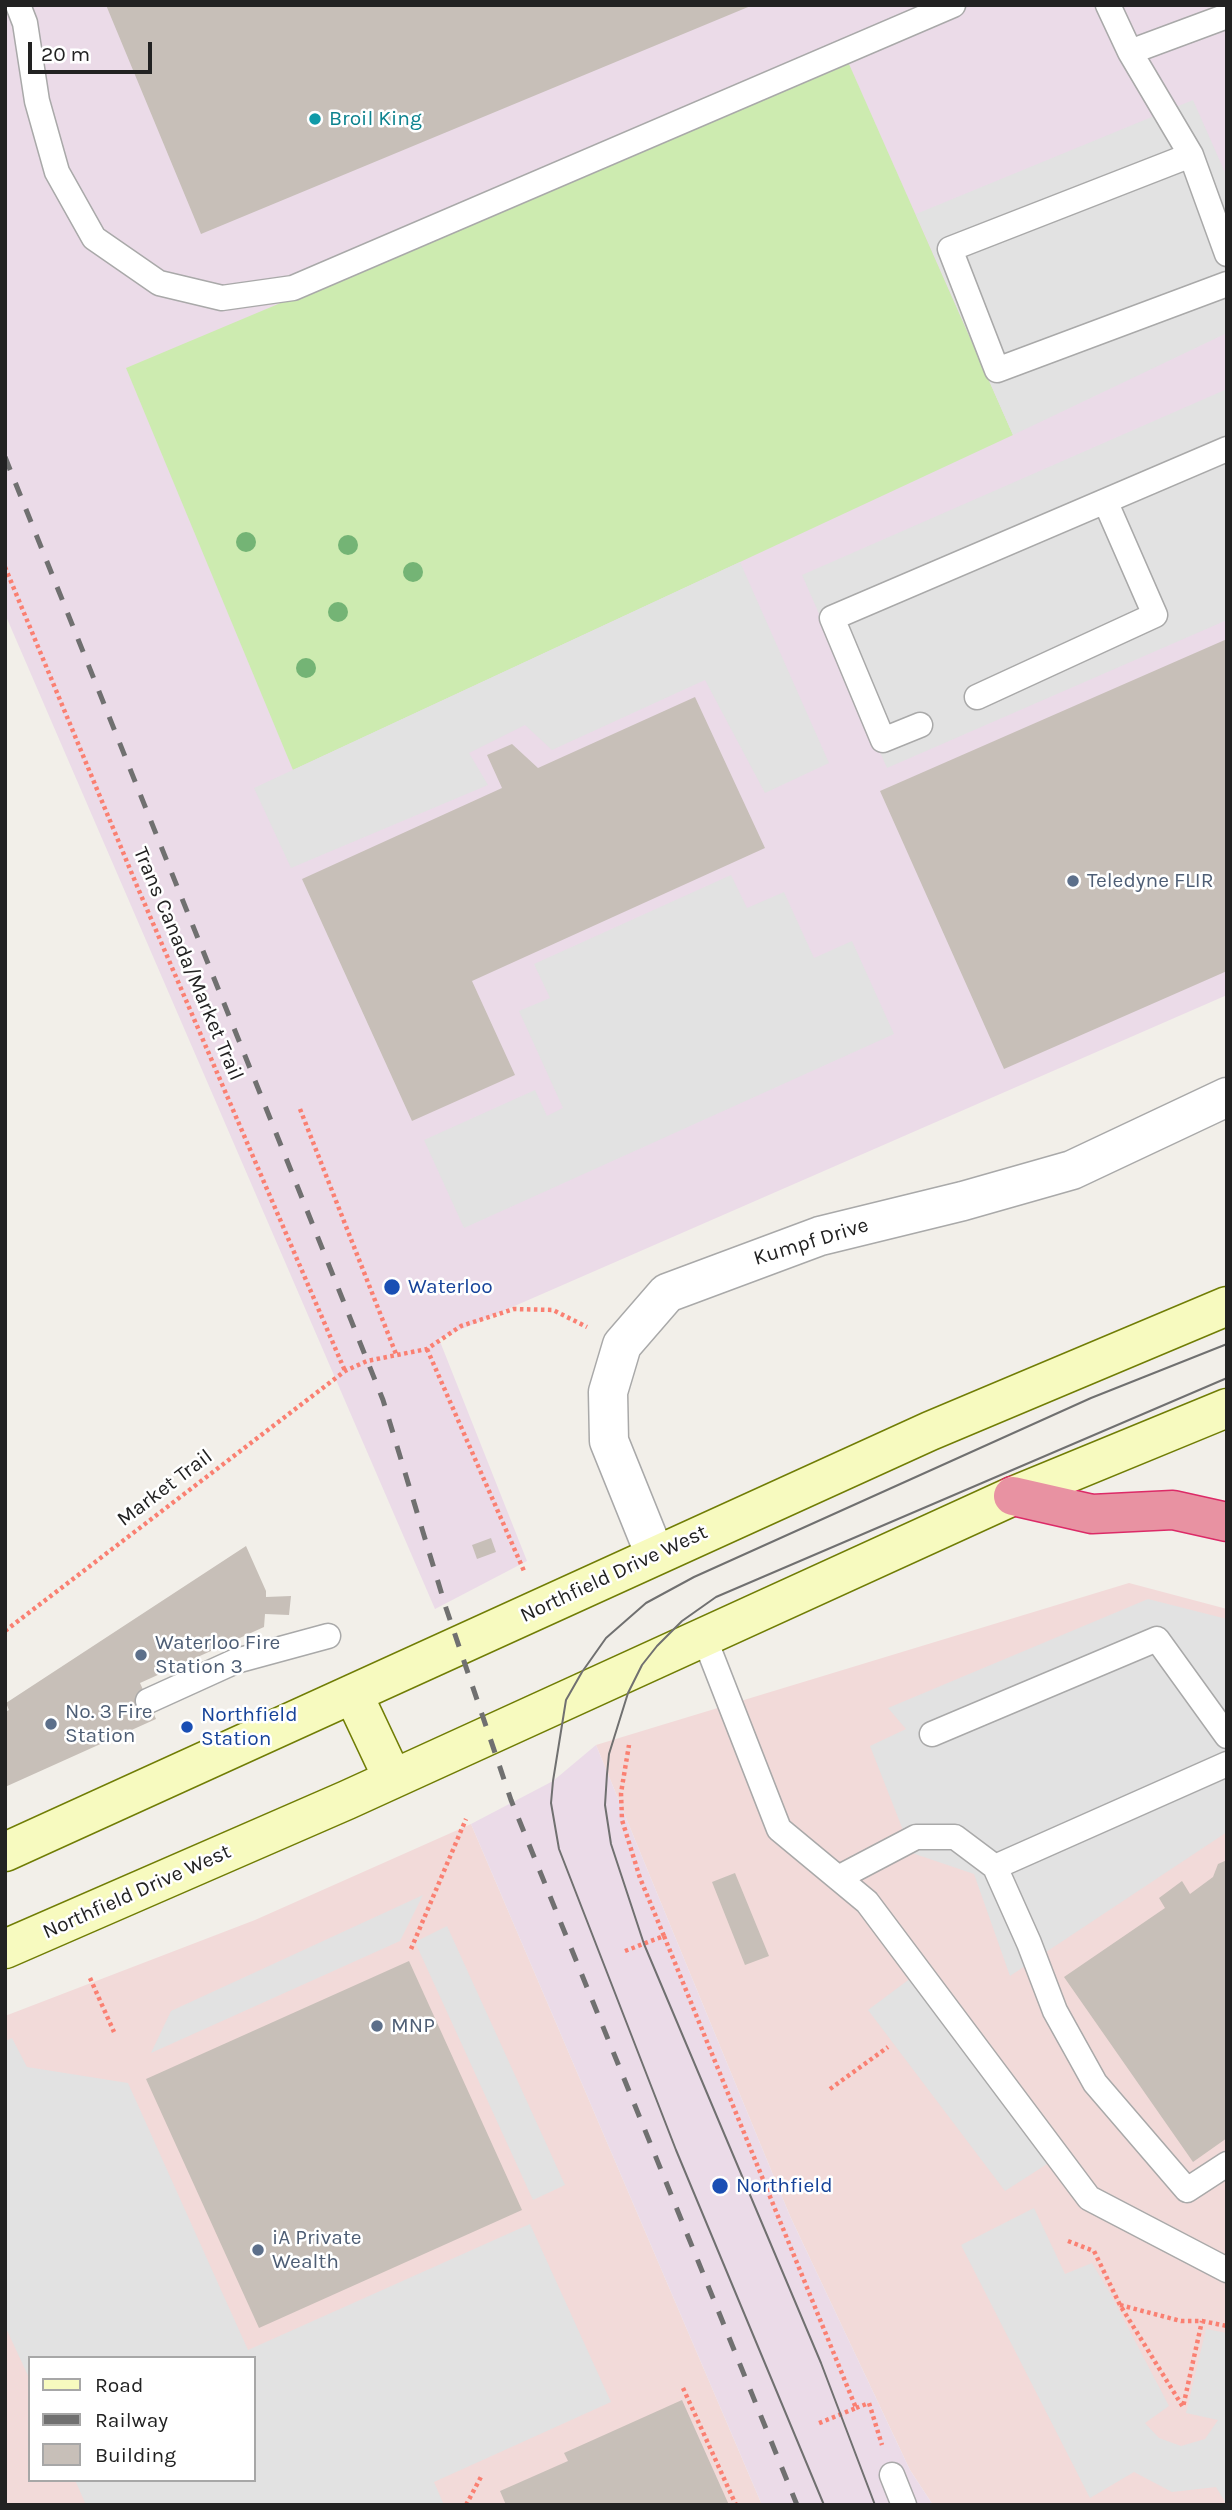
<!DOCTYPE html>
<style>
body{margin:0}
#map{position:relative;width:1232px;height:2510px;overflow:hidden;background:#f2efe9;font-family:Karla,sans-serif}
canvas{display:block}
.frame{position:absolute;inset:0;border:7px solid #222;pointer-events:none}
.legend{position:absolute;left:28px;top:2356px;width:228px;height:126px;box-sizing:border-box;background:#fff;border:2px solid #a7a7a7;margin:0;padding:9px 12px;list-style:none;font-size:21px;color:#222}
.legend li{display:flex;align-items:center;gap:14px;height:35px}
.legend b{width:35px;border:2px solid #a7a7a7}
.scale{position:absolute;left:28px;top:42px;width:124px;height:32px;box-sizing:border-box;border:4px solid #222;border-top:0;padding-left:9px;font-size:21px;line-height:24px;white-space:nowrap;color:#222;-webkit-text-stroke:5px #fff;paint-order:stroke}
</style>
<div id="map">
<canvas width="1232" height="2510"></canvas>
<div class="frame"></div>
<ul class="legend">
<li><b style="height:9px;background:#f7fabf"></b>Road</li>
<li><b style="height:9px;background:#707070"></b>Railway</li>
<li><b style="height:19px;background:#c7bfb8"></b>Building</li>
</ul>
<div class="scale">20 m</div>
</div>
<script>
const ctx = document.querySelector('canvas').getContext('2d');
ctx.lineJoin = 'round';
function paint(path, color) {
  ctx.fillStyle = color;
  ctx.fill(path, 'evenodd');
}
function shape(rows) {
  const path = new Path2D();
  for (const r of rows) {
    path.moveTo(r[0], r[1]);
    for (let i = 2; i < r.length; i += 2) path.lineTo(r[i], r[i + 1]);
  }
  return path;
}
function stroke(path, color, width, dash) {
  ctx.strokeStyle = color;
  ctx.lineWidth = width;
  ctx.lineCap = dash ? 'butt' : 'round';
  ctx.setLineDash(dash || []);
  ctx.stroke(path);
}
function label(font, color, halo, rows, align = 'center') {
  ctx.font = font + ' Karla,sans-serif';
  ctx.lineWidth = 5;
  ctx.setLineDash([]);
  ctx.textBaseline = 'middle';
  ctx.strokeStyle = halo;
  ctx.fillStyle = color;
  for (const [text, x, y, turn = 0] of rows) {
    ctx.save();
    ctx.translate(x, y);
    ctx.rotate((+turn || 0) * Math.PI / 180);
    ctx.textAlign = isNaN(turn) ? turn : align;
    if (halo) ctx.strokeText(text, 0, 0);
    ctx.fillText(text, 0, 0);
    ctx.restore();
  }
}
paint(shape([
 [1129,1583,1227,1609,1227,2505,933,2505,910,2470,790,2216,596,1745],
 [471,1824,762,2505,5,2505,5,2016,255,1920],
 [30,2358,254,2358,254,2480,30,2480]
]), '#f2dad9');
paint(shape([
 [5,5,1227,5,1227,995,439,1339,527,1561,435,1609,5,614],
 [596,1745,790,2216,910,2470,933,2505,762,2505,471,1824,553,1781]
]), '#ebdbe8');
paint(shape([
 [849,64,1013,435,293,770,126,368]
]), '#cdebb0');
paint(shape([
 [1193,100,1227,177,1227,333,1013,435,916,214],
 [1227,389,1227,620,887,768,802,575],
 [740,562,829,763,765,793,705,680,552,750,525,725,469,753,488,785,291,868,254,788],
 [731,875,747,908,784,892,814,958,852,941,894,1034,464,1228,424,1140,535,1090,547,1116,563,1108,519,1011,550,998,534,964],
 [1148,1599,1227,1619,1227,1832,1010,1976,974,1874,912,1853,870,1746,906,1729,888,1708],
 [423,1895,400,1941,151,2053,171,2011],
 [447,1926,565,2185,533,2200,415,1942],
 [919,1972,1058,2157,1005,2191,868,2010],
 [12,2038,27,2067,128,2083,248,2350,530,2224,611,2402,434,2482,444,2505,86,2505,75,2480,254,2480,254,2358,30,2358,30,2380,5,2326,5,2041],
 [1034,2208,1065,2274,1092,2263,1111,2295,1169,2406,1145,2423,1159,2438,1181,2446,1205,2439,1218,2420,1186,2413,1206,2329,1227,2333,1227,2505,1216,2487,1172,2492,1134,2472,1090,2498,961,2245]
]), '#e2e2e2');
paint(shape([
 [106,5,753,5,201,234],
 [1227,639,1227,971,1004,1069,880,791],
 [695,697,765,848,472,981,515,1075,412,1121,302,879,502,788,487,755,512,744,538,768],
 [491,1538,496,1552,477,1559,472,1545],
 [246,1546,266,1591,266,1597,291,1596,289,1615,265,1614,264,1627,140,1683,156,1719,5,1787,5,1712,9,1710,6,1703],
 [1227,1860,1227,2138,1193,2162,1064,1977,1165,1908,1159,1898,1182,1881,1190,1894,1213,1877,1218,1864],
 [735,1873,769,1956,745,1965,712,1882],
 [409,1961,522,2210,259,2328,146,2079],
 [682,2400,729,2505,506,2505,500,2491,568,2461,564,2453]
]), '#c7bfb8');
const service = shape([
 [18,5,25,23,37,101,57,172,94,238,159,283,222,298,293,288,953,5],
 [1108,5,1130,52,1227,16],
 [1130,52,1191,155,1227,254],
 [1191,155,950,249,997,370,1227,284],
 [977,697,1155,615,1106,503],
 [920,725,883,740,832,618,1227,449],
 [704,1637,779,1829,867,1902,1089,2198,1227,2270],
 [148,1701,236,1661,328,1636],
 [932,1734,1157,1639,1227,1736],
 [995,1867,1227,1764],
 [838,1878,916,1837,955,1837,995,1867,1029,1943,1055,2011,1095,2083,1187,2190,1227,2164],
 [892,2475,904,2505]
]);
const tertiary = shape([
 [655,1555,609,1441,608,1392,622,1345,667,1293,820,1236,963,1201,1072,1170,1227,1097]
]);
const secondary = shape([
 [353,1694,393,1779],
 [5,1852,930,1431,1227,1306],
 [5,1949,347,1800,1013,1496,1227,1408]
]);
const motorway = shape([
 [1013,1496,1092,1514,1173,1510,1227,1522]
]);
stroke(service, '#a9a9a9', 27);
stroke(tertiary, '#a9a9a9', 41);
stroke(secondary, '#707d05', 41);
stroke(motorway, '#dc2a67', 41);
stroke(shape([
 [5,567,137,886,345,1371],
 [300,1109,396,1354],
 [427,1349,524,1571],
 [5,1631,345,1371,367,1361,427,1349,461,1326,514,1309,553,1310,587,1327],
 [664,1936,856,2408,817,2424],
 [411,1949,466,1819],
 [625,1951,664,1936,640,1878,622,1820,621,1793,629,1745],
 [90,1978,114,2032],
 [830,2089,888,2047],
 [1068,2241,1094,2251,1120,2305,1183,2407,1202,2321],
 [1120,2305,1181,2321,1202,2321,1227,2326],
 [683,2388,736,2505],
 [856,2408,869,2403,882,2445],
 [466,2505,482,2475]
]), '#fa8072', 4.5, [3.5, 3.5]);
stroke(service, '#fff', 24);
stroke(tertiary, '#fff', 38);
stroke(secondary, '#f7fabf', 38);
stroke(motorway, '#e892a2', 38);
stroke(shape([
 [824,2505,676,2150,559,1849,551,1803,553,1781,566,1700,582,1672,606,1638,646,1603,694,1577,1091,1398,1227,1344],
 [875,2505,821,2363,644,1944,611,1844,605,1805,607,1774,609,1754,628,1693,642,1665,657,1646,682,1621,716,1597,1227,1378]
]), '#707070', 2);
stroke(shape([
 [5,457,383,1400,446,1608,511,1800,797,2505]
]), '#707070', 5, [14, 14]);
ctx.fillStyle = '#74b475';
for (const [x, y] of [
 [246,542],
 [348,545],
 [413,572],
 [338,612],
 [306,668]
]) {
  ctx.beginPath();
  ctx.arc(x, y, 10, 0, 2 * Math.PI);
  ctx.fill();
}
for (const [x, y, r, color] of [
 [315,119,7,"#0f9aa8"],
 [1073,881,7,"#5c6f8a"],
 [392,1287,9,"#1a4fb4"],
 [141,1655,7,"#5c6f8a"],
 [51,1724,7,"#5c6f8a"],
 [187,1727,7,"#1a4fb4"],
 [377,2026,7,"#5c6f8a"],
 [720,2186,9,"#1a4fb4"],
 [258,2250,7,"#5c6f8a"]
]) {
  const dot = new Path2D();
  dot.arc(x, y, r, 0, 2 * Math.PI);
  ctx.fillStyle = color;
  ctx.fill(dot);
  stroke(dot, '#fff', 2.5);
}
label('21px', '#0d838f', '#fff', [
 ["Broil King",329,119]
], 'left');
label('21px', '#4e5e75', '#fff', [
 ["Teledyne FLIR",1087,881],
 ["Waterloo Fire",155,1643],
 ["Station 3",155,1667],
 ["No. 3 Fire",65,1712],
 ["Station",65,1736],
 ["MNP",391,2026],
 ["iA Private",272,2238],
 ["Wealth",272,2262]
], 'left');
label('21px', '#222', '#fff', [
 ["Trans Canada/Market Trail",188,964,67],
 ["Kumpf Drive",811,1242,-17],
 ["Market Trail",165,1488,-37],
 ["Northfield Drive West",614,1574,-25],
 ["Northfield Drive West",137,1892,-24]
]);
label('21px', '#164399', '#fff', [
 ["Waterloo",408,1287],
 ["Northfield",201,1715],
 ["Station",201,1739],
 ["Northfield",736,2186]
], 'left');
</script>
